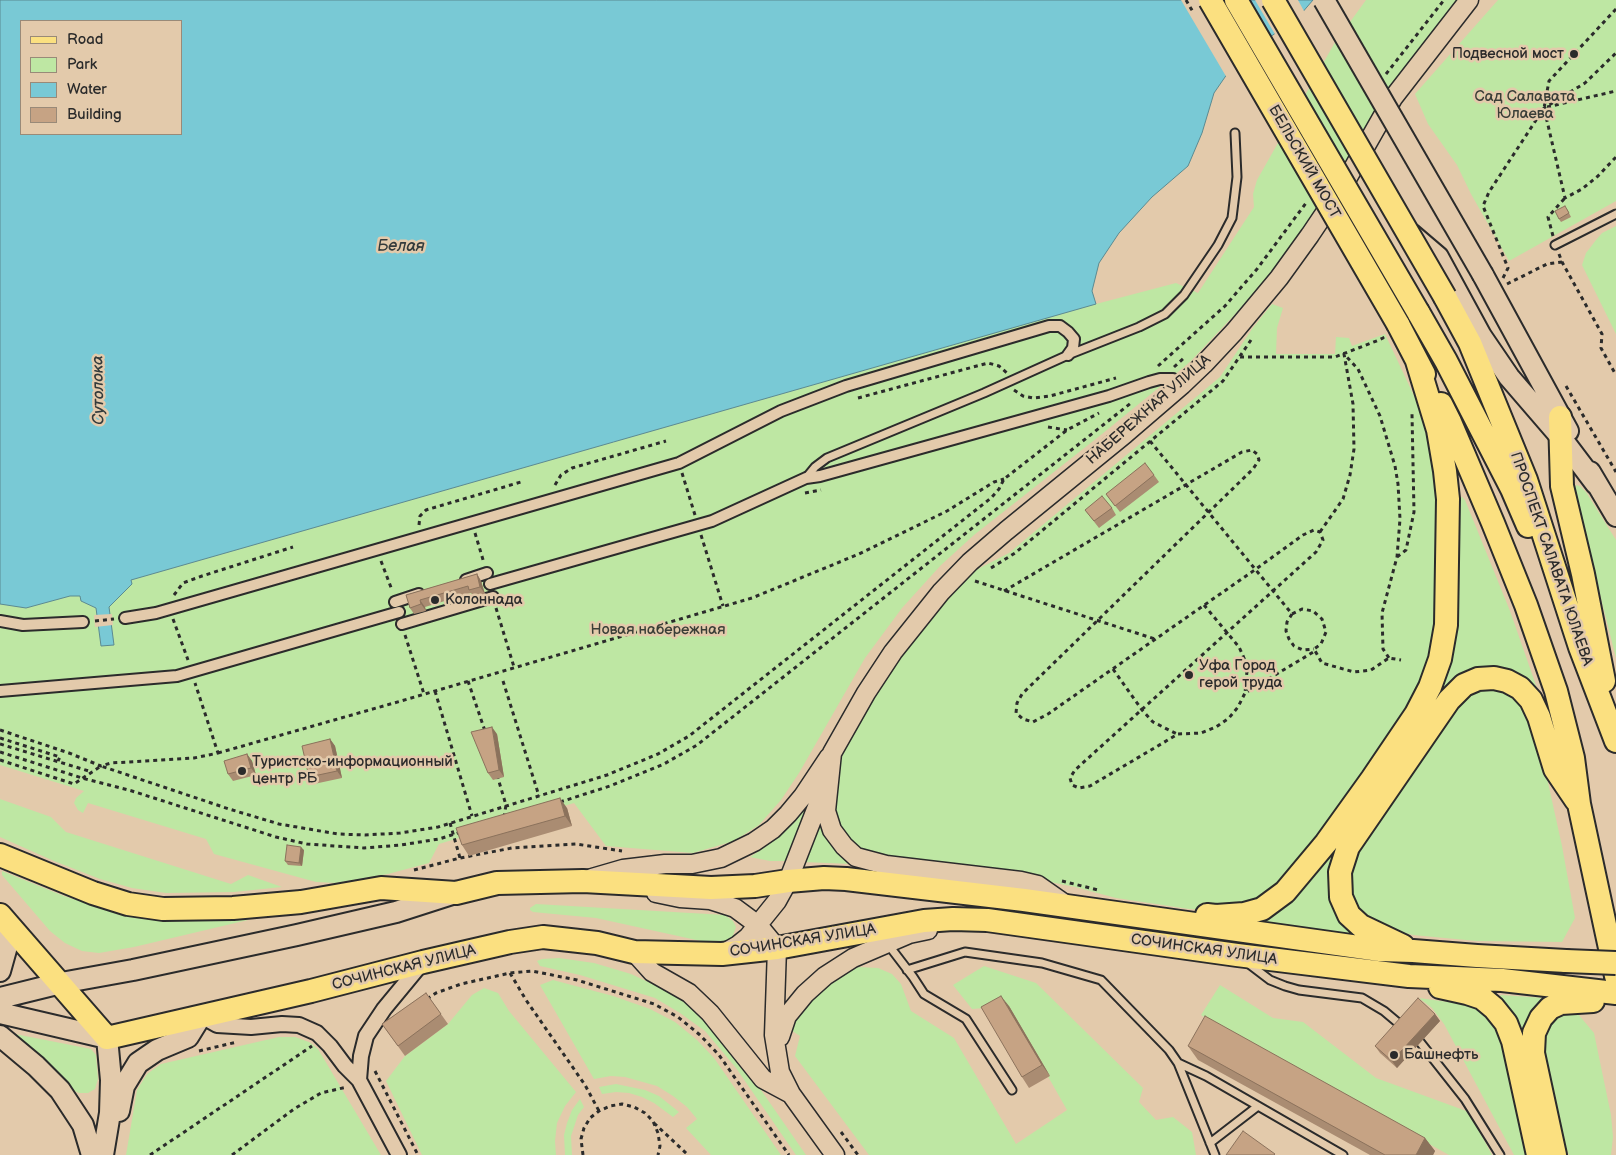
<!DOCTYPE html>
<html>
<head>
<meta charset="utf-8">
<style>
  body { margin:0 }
  #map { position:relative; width:1616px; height:1155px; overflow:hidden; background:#e3caab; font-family:"Balsamiq Sans",sans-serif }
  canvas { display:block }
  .legend { position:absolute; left:20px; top:20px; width:162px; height:115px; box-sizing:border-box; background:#e3caab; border:1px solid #998a78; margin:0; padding:6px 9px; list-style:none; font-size:15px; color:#2b2b2b }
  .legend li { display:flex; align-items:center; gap:10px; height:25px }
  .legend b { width:25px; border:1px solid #998a78 }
</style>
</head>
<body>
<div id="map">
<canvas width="1616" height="1155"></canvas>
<ul class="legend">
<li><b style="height:6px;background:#fbe080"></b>Road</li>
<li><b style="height:14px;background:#bee7a3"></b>Park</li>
<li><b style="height:14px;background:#79c9d5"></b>Water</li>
<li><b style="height:14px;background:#c6a384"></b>Building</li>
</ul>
</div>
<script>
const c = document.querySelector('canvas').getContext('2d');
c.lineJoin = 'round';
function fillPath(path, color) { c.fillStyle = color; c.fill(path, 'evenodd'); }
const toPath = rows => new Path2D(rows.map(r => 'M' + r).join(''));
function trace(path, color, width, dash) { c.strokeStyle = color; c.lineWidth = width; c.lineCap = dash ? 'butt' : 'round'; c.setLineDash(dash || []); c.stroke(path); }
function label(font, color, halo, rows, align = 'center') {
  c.font = font + ' "Balsamiq Sans",sans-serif'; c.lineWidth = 5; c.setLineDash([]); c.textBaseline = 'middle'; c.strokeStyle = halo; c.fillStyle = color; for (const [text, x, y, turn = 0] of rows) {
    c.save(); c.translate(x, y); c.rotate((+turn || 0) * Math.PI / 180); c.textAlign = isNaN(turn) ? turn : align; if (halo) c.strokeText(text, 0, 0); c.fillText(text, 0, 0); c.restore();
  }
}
const green = toPath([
  [1366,0,1459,0,1388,92,1335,181,1302,231,1268,276,1238,311,1189,363,1102,434,974,535,941,565,902,608,865,658,799,773,781,800,759,825,734,841,693,853,606,846,574,803,439,844,429,863,388,874,337,883,316,882,214,854,206,839,88,803,83,813,78,810,74,803,76,798,84,791,0,765,0,604,26,608,70,596,80,595,81,601,96,608,101,646,114,645,109,607,132,584,131,580,1096,304,1176,283,1198,293,1254,207,1253,194,1257,180,1334,44],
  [1498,0,1616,0,1616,201,1509,261,1471,194,1457,165,1428,124,1415,94],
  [1616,226,1616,334,1582,265,1586,253,1596,240,1602,233],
  [1272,304,1283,308,1277,328,1276,354,1335,354,1336,337,1349,338,1352,346,1385,334,1431,432,1440,470,1439,625,1423,684,1319,838,1270,896,1216,911,1189,909,1116,898,1075,887,1035,879,909,864,865,852,852,842,840,829,833,813,839,764,851,735,877,690,905,649,924,624,954,591,976,570,1009,553,1220,377,1252,329],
  [1577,485,1581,487,1586,492,1616,540,1616,658,1573,488],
  [1458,497,1462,497,1465,500,1510,611,1539,694,1526,680,1440,697,1437,694],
  [1480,687,1504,689,1525,704,1545,769,1562,846,1575,918,1562,942,1477,941,1413,935,1383,928,1366,918,1356,907,1350,894,1349,875,1357,852,1457,706,1470,692],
  [814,791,788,861,770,861,750,857,765,847,778,834],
  [0,799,51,817,66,832,231,884,248,875,282,887,234,892,166,893,132,888,100,879,54,861,0,837],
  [819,818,852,864,803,862],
  [1343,836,1331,871,1363,939,1245,922],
  [2,871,64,896,125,915,152,919,198,921,248,918,248,920,134,947,99,953,82,951,65,943,50,931,2,875],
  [536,904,725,915,733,921,736,927,732,938,723,944,710,943,596,918,533,912,530,910,530,908],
  [559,958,594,963,631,974,659,987,686,1003,711,1024,743,1064,806,1155,796,1155,736,1068,705,1031,680,1013,655,998,580,975,540,966,537,961,542,959],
  [984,966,1036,983,1143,1088,1139,1102,1156,1120,1173,1117,1192,1132,1196,1155,869,1155,795,1056,800,1036,791,1030,801,1007,840,975,858,967,878,968,892,974,901,984,911,1011,954,1038,1016,1144,1067,1110,1008,1006,972,1009,953,985],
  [553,980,613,996,650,1009,675,1022,697,1040,714,1058,781,1155,711,1155,686,1128,697,1119,687,1107,673,1096,657,1086,625,1077,611,1076,594,1079,540,985],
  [1220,985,1273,1018,1303,1022,1376,1078,1469,1112,1492,1155,1449,1155,1226,1031,1201,1015],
  [484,988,498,993,509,1011,576,1092,565,1106,557,1123,555,1141,556,1155,422,1155,386,1081,405,1056,448,1024,472,995],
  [1501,995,1545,998,1531,1014,1522,1033,1511,1011,1499,997],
  [1419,998,1463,1004,1476,1008,1488,1016,1497,1028,1505,1045,1530,1155,1514,1155,1444,1024,1432,1008],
  [1568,1013,1578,1014,1594,1033,1611,1115,1613,1137,1611,1155,1569,1155,1566,1148,1544,1050,1545,1036,1550,1023,1558,1015],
  [15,1034,91,1049,96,1055,98,1079,95,1089,88,1093,79,1093,70,1089,13,1035],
  [279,1037,295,1037,309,1042,318,1049,381,1155,126,1155,137,1090,147,1074,161,1064],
  [616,1084,645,1090,659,1096,679,1112,673,1117,654,1103,642,1097,629,1093,616,1092,602,1094,599,1087],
  [580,1099,584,1107,578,1115,571,1136,572,1155,565,1155,564,1135,567,1123,572,1110]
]);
const water = toPath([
  [0,0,1313,0,1301,14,1234,64,1214,93,1202,133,1188,166,1152,197,1119,233,1099,263,1092,291,1096,304,131,580,132,584,109,607,114,645,101,646,96,608,81,601,80,596,70,596,26,608,0,604,0,0],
  [21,21,181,21,181,134,21,134,21,21]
]);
const pier = toPath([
  [1181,0,1250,0,1272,39,1236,66,1227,78],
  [1255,0,1298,0,1305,13,1276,36],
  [112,614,113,625,95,627,94,615]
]);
const path = toPath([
  [1616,9,1549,81,1544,108,1565,198,1582,189,1598,176,1616,157],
  [1386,74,1444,0],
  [1547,107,1616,91],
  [1553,236,1548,217,1565,198],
  [1559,254,1562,262,1602,334,1601,348,1616,375],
  [1503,278,1508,268,1483,206,1489,192,1544,108,1585,83,1616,53],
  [1507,284,1547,264,1562,262],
  [1240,357,1335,357,1379,340,1383,338,1382,336],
  [1158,366,1225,306,1257,269,1306,203],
  [1174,367,1184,358],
  [1566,386,1616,472],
  [1014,390,1023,396,1033,398,1050,396,1116,378],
  [858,398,988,363,999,366,1007,373],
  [1048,427,1067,430],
  [1150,441,1292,614,1302,609,1313,611,1322,619,1326,632,1321,644,1314,649,1322,663,1354,672,1371,670,1389,658,1401,660],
  [682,473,695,515],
  [555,485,561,475,572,468,666,441],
  [805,493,821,490],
  [419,525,420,516,426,510,521,482],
  [1320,532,1343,499,1350,475,1354,449,1353,404,1344,354,1358,369,1380,416,1395,466,1398,484,1400,519,1397,557,1382,613,1383,649,1389,658],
  [475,533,484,563],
  [701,535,723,606],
  [1397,557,1406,550,1414,512,1412,414],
  [381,561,392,590],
  [991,568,1015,553,1223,381,1251,340],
  [975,581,1155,639],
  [1004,591,1242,452,1252,450,1257,454,1259,460,1253,469,1022,694,1017,703,1016,713,1023,719,1033,722,1048,714,1256,569,1303,535,1314,530,1320,532,1323,540,1316,552,1075,770,1070,778,1072,785,1079,788,1090,786,1178,734,1201,733,1216,727,1229,718,1238,707,1245,693,1315,651],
  [174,595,183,583,202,576,293,547],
  [1204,605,1239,647,1244,658,1247,671,1245,693],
  [496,608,514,667],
  [1292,614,1287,622,1286,631,1289,639,1294,646,1303,650,1314,649],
  [173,619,188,660],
  [95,621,114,619],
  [405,635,424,694],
  [1113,669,1142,710,1153,722,1177,734],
  [468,681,485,731],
  [503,681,539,796],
  [435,691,472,816],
  [0,730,69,753,101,766,111,763,194,758,218,753,195,683],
  [0,738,60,757,58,761],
  [0,744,92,772],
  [0,752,82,778,132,791,276,837,307,844,364,848,401,845,439,839,461,832],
  [218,753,408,699,752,598,859,554,947,511,994,482,1004,479],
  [0,760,74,784,101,766,229,809,279,824,338,834,365,835,400,833,438,827,607,775,658,754,689,736,991,498,999,489,1004,479,1067,430,1099,413],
  [497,775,506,805,504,817],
  [560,802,610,786,664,764,697,745,1131,403],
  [450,823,460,858],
  [414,870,460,858,512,848,576,844,622,851],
  [1062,881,1098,890],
  [510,973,526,1000,585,1085,599,1111],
  [427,999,436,993,461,984,510,973,532,971,577,980,654,1004,678,1017,700,1035,719,1055,789,1155],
  [199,1051,237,1042],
  [375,1071,418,1155],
  [654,1123,688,1155],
  [841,1132,858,1155],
  [150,1155,312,1046],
  [232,1155,294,1109,321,1093,347,1087],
  [583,1155,581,1139,584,1128,590,1118,599,1111,610,1106,622,1104,634,1107,645,1113,653,1121,658,1133,660,1146,658,1155]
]);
const service = toPath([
  [1555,245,1616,214],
  [806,478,815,467,827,458,984,393,1068,355,1139,327,1165,314,1184,295,1218,245,1232,218,1237,177,1235,133],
  [887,943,913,977,924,994,966,1019,1012,1090],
  [1249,964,1270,980,1285,986,1299,990,1362,998,1384,1011,1403,1027],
  [907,970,965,952,1042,963,1101,980,1169,1050,1178,1063,1215,1155],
  [1420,1042,1465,1099,1500,1155],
  [1178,1063,1206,1076,1343,1155],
  [1210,1143,1258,1106]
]);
const pedestrian = toPath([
  [466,580,487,573],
  [490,584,712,521,806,478,820,476,1109,396,1149,382,1160,379,1173,379,1182,385],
  [395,602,419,594],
  [125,618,156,613,679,463,781,411,846,386,1049,326,1060,326,1068,332,1074,339,1073,348,1068,355],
  [0,621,23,625,83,622],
  [402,624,493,597],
  [0,691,177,676,399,612]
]);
const minor = toPath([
  [201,1016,217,1025,251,1027,282,1024,299,1025,317,1033,330,1046,345,1066,359,1080],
  [399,1155,359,1080,361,1056,366,1036,384,1009,422,963]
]);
const tertiary = toPath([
  [592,878,623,869,665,864,692,864,721,858,754,842,773,829,788,814,803,796,829,757],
  [656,893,680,898,710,900,735,908,758,925,777,948,774,1035,780,1072,791,1094,835,1155],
  [1068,906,1038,885,1021,881,886,865,856,857,844,846,832,830,826,811,832,753,866,693,893,652,941,592,970,562,1006,531,1125,434,1182,385,1204,364,1234,332,1279,278,1310,235,1343,186,1393,98,1469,0],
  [634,952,652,972,689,993,710,1013,763,1079,791,1094],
  [724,953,738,945,748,937,777,901,788,881,822,794],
  [780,1037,787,1016,805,994,825,976,853,958,909,934,928,930]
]);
const secondary = toPath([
  [1411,234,1438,257,1481,336,1509,377,1559,435,1596,484],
  [1483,275,1568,431],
  [1590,472,1616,516],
  [0,971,7,946,2,917],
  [0,998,61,983,133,970,297,935,396,912,452,894],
  [0,1013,107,1038,111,1080,110,1113,103,1155],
  [0,1036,36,1066,60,1090,83,1125,92,1155],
  [119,1111,124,1086,138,1063,157,1050,188,1037,201,1016]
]);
const primary = toPath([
  [1445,297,1470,343,1526,480,1580,647,1616,741],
  [1418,312,1446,361,1512,489,1528,526],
  [1398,324,1424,374],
  [1441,404,1450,422,1493,523,1526,605,1556,691,1573,758,1579,804,1616,976],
  [1560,417,1562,486,1583,574,1604,681],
  [0,855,93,893,128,904,163,909,233,908,301,902,381,888,456,893,497,883,583,881,711,888,755,886,788,881,824,878,846,879,1024,900,1380,950,1413,951,1477,956,1566,961],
  [0,915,107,1038,311,991,423,962,510,942,543,937,597,943,634,952,722,954,777,948,924,921,953,919,987,920,1237,955,1409,976,1502,980,1616,993],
  [1207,915,1216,916,1244,914,1262,909,1285,892,1326,843,1372,779,1416,714,1430,687,1440,659,1446,625,1448,499,1445,471,1438,430,1417,361],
  [1403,946,1361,926,1349,915,1341,897,1340,872,1348,847,1449,700,1464,685,1478,679,1494,678,1507,681,1520,688,1531,700,1539,717,1555,769,1576,800],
  [1440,987,1467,993,1482,998,1494,1008,1506,1023,1513,1041,1538,1155],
  [1555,1155,1533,1053,1534,1033,1541,1018,1550,1008,1561,1003,1593,1001]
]);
const pathBridge = toPath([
  [1186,0,1193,12]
]);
const secondaryBridge = toPath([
  [1324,0,1483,275]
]);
const primaryBridge = toPath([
  [1210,0,1398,324],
  [1236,0,1418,312],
  [1273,0,1445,297],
  [1566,961,1616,963]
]);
const wall = toPath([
  [1567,209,1571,217,1561,222,1559,219],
  [1154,475,1159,482,1120,512,1106,494],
  [1112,508,1116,515,1099,528,1085,510],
  [477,574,481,581,485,594,474,597,471,593,425,607,426,611,414,614,410,608,406,595],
  [497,734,504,777,493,780,488,773],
  [330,739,335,746,342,778,314,784,309,777],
  [247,754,252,761,256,775,233,781,228,774],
  [567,808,572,826,469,856,462,845],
  [304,850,302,866,288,865,285,861],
  [426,993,448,1024,405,1056,382,1024],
  [1009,1006,1050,1076,1029,1088,1022,1077],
  [1435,1014,1440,1021,1397,1068,1380,1053,1375,1046],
  [1188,1046,1425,1138,1435,1151,1433,1155,1370,1155,1198,1060]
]);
const shadedWall = toPath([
  [477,574,481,581,485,594,480,587],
  [420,600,425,607,426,611,421,604],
  [492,727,497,734,504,777,499,770],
  [330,739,335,746,342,778,337,771],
  [247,754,252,761,256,775,251,768],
  [560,798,567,808,572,826,565,816],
  [301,847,304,850,302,866,299,863],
  [1001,996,1009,1006,1050,1076,1042,1065],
  [1435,1014,1440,1021,1397,1068,1392,1061],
  [1425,1138,1435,1151,1433,1155,1416,1155]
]);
const building = toPath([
  [1565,206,1569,213,1559,219,1555,211,1565,206],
  [1145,463,1154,475,1115,506,1106,494,1145,463],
  [1102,496,1112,508,1094,521,1085,510,1102,496],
  [477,574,480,587,469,590,468,586,420,600,421,604,410,608,406,595,477,574],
  [492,727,499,770,488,773,471,732,492,727],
  [330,739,337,771,309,777,302,746,330,739],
  [247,754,251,768,228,774,224,761,247,754],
  [560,798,565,816,462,845,456,828,560,798],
  [287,845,301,847,299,863,285,861,287,845],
  [426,993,441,1014,398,1046,382,1024,426,993],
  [1001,996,1042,1065,1022,1077,981,1007,1001,996],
  [1418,998,1435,1014,1392,1061,1375,1046,1418,998],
  [1205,1016,1425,1138,1416,1155,1385,1155,1188,1046,1205,1016],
  [1243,1131,1275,1154,1274,1155,1226,1155,1243,1131]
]);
const markers = [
  [1574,54,5,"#2b2b2b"],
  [435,600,5,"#2b2b2b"],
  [1189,675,5,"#2b2b2b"],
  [242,771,5,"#2b2b2b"],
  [1394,1055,5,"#2b2b2b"]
];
const poiNames = [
  ["Подвесной мост",1564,54,"right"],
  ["Колоннада",445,600],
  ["Уфа Город",1199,666],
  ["герой труда",1199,683],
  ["Туристско-информационный",252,762],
  ["центр РБ",252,779],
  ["Башнефть",1404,1055]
];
const parkNames = [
  ["Сад Салавата",1525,97],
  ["Юлаева",1525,114],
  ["Новая набережная",658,630]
];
const streetNames = [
  ["БЕЛЬСКИЙ МОСТ",1304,162,60],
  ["НАБЕРЕЖНАЯ УЛИЦА",1149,410,-41],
  ["ПРОСПЕКТ САЛАВАТА ЮЛАЕВА",1551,559,71],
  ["СОЧИНСКАЯ УЛИЦА",803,941,-9],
  ["СОЧИНСКАЯ УЛИЦА",1204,950,8],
  ["СОЧИНСКАЯ УЛИЦА",404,968,-14]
];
const waterNames = [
  ["Белая",401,247],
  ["Сутолока",99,390,-91]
];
fillPath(green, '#bee7a3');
fillPath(water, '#79c9d5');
trace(water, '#5a8a91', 1);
fillPath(pier, '#e3caab');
trace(service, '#2b2b2b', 11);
trace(pedestrian, '#2b2b2b', 14);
trace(minor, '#2b2b2b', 18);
trace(tertiary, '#2b2b2b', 21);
trace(secondary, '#2b2b2b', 24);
trace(primary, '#2b2b2b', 26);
trace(path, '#2b2b2b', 3, [4, 4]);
trace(service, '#e3caab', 7);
trace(pedestrian, '#e3caab', 10);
trace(minor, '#e3caab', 14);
trace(tertiary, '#e3caab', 18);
trace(secondary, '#e3caab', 20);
trace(primary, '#fbe080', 22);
trace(secondaryBridge, '#2b2b2b', 24, []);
trace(primaryBridge, '#2b2b2b', 26, []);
trace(pathBridge, '#2b2b2b', 3, [4, 4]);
trace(secondaryBridge, '#e3caab', 20);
trace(primaryBridge, '#fbe080', 22);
fillPath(wall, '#aa8c72');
fillPath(shadedWall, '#8b725c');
fillPath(building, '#c6a384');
trace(building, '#8b725c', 1);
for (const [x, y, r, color] of markers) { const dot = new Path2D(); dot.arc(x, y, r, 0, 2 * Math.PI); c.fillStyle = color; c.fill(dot); trace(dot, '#e3caab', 2); }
label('15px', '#2b2b2b', '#e3caab', poiNames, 'left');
label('15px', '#3a3e37', '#e3caab', parkNames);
label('15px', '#2b2b2b', '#e3caab', streetNames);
label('italic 16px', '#333b3c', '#e3caab', waterNames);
</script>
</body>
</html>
